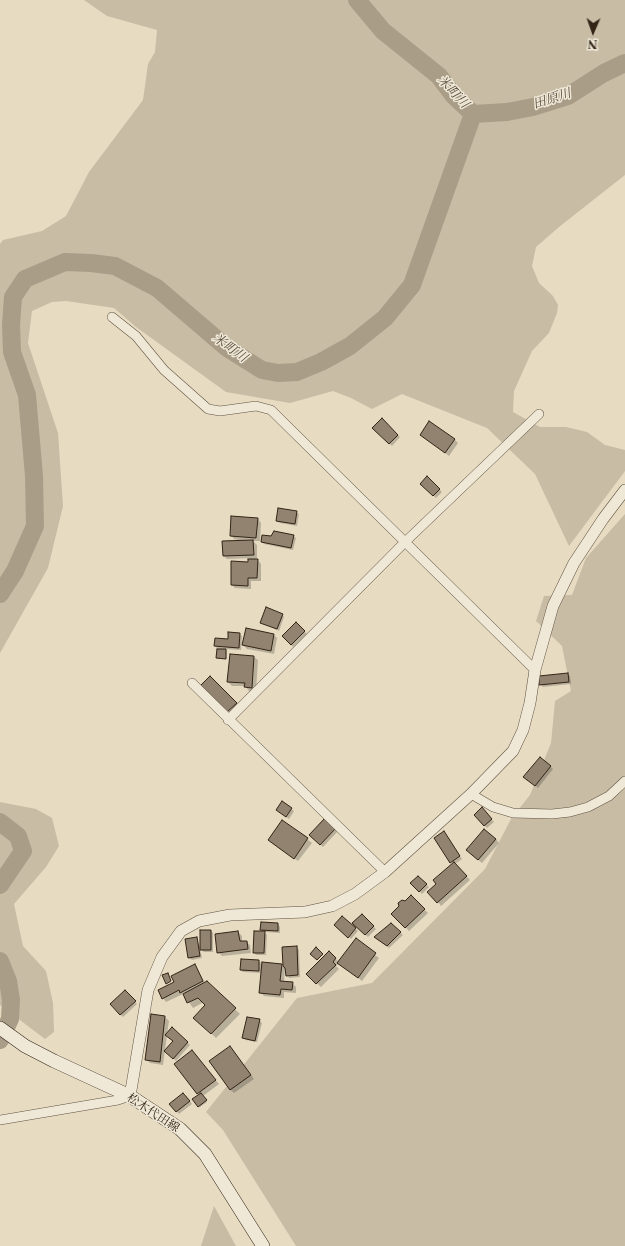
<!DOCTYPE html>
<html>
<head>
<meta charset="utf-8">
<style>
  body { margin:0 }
  #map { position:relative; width:625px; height:1246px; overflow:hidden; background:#e7dbc2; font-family:"Libre Caslon Text",serif }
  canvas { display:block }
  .north { position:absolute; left:573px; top:12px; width:40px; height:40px; -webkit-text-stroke:3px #efe8d7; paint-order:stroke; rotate:182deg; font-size:11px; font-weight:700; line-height:16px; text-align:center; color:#332416 }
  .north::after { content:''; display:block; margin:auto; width:14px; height:18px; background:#332416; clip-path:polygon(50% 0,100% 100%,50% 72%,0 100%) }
</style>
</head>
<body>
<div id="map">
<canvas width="625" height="1246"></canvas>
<div class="north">N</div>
</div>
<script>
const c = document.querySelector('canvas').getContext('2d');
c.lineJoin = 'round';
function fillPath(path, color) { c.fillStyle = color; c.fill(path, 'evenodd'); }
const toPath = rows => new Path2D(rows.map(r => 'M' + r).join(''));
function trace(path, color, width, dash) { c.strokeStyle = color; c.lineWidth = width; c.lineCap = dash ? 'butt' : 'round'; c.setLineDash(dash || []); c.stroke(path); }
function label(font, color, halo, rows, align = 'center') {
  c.font = font + ' "Libre Caslon Text","Noto Serif JP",serif'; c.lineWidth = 3; c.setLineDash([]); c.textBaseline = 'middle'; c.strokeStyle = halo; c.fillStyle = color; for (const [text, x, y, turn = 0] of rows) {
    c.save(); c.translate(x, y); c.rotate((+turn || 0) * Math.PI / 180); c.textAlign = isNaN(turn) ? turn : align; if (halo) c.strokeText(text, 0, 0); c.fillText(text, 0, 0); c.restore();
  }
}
const green = toPath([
  [84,0,625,0,625,175,559,227,536,247,532,266,539,283,553,296,558,305,557,313,549,333,532,351,514,391,513,412,540,427,566,427,587,432,605,445,625,450,625,471,569,546,535,474,487,428,402,394,372,409,351,398,333,391,290,403,226,392,136,327,114,308,66,301,52,302,32,311,28,343,58,433,63,506,48,568,0,653,0,244,3,240,42,231,66,216,89,172,143,100,148,64,155,52,157,30,107,16],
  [625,514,625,1246,296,1246,223,1130,206,1112,297,998,372,983,485,869,511,819,530,795,551,743,555,701,571,691,562,646,536,621,544,596,572,595,586,558],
  [0,802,36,809,52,818,59,846,46,867,14,904,23,946,46,971,53,1003,54,1032,45,1039,0,1005],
  [214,1206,236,1246,201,1246]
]);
const shadow = toPath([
  [382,420,400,437,392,446,374,428],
  [421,435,454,439,458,443,449,456],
  [427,478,442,492,436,498,421,484],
  [296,512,299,514,297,526,280,523,277,521],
  [258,519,261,523,260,541,253,541,257,545,257,558,256,558,261,564,261,581,251,581,251,589,235,588,232,585,249,563,249,558,227,559,224,556,245,542,234,539,231,535],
  [293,536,296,538,293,550,264,544,262,542,272,537],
  [282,615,284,617,279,631,261,622],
  [296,623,307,634,293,647,283,636],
  [239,634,242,636,241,650,224,649,227,651,226,659,218,659,219,650,215,646],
  [273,634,277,638,274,654,247,649,243,645],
  [231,655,254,657,258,660,256,691,249,691,245,686,232,686,228,682],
  [568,674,570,676,571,684,543,687,540,684,540,677],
  [210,677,240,707,232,715,202,686],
  [540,758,553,769,538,788,527,779],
  [282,803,294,811,289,819,279,812],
  [482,809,494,822,487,828,475,815],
  [325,819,338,831,323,847,310,835],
  [283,821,312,843,298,861,273,844],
  [446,835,462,859,455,864,470,880,441,906,438,902,437,884,453,864,435,838],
  [496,839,499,843,482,863,471,854],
  [418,877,429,887,422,894,412,883],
  [411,896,428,913,409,931,393,914],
  [362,915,376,929,368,937,354,923],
  [342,917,358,931,351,939,335,925],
  [278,924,280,927,280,933,264,932,267,935,266,955,256,955,254,952,264,932,261,929],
  [391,924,403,935,389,948,375,937],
  [211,931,213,933,213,952,204,952,200,949,202,958,192,960,189,958,197,938,200,947],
  [238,932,242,936,242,942,246,942,250,945,251,953,222,956,218,952],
  [356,940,379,958,362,981,339,963,336,966,339,969,321,987,307,974,329,953,339,962],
  [297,947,299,950,300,977,289,978,285,967,284,982,292,983,296,987,296,993,284,992,284,998,264,996,260,992,262,973,243,972,241,970,259,961,263,965,281,965,284,967,283,948],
  [195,965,205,983,207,982,240,1014,216,1038,195,1018,207,1005,204,1002,193,1008,183,994,166,1002,163,998,175,983],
  [125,991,137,1004,123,1017,111,1004],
  [165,1017,169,1021,167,1034,172,1029,190,1045,176,1061,165,1051,174,1042,167,1035,163,1065,150,1063,146,1059],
  [259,1020,262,1023,257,1042,246,1040,243,1038],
  [230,1047,254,1079,234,1093,230,1089],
  [192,1051,219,1084,203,1096,207,1102,200,1107,194,1100,200,1095,198,1093],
  [186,1096,192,1104,179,1114,171,1104]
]);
const river = toPath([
  [357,0,383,31,439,76,454,96,473,114],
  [473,114,507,112,533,107,568,96,604,73,625,63],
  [0,594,15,571,35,526,34,476,27,395,12,352,11,325,13,297,25,279,65,262,91,263,115,266,157,288,227,348,262,370,278,373,297,372,321,362,350,346,385,318,412,285,473,114],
  [0,822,18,836,23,851,0,885],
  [0,961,8,981,11,1000,10,1019,0,1040]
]);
const building = toPath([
  [382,418,398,435,389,444,372,428,382,418],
  [429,421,455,439,445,453,420,435,429,421],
  [427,476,440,489,433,496,420,484,427,476],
  [278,508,297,511,295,524,276,521,278,508],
  [231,516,258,518,256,538,230,536,231,516],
  [274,531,294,535,291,548,261,542,262,535,271,536,274,531],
  [253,540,254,555,223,556,222,541,253,540],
  [248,559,258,559,257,578,248,578,248,586,231,585,231,561,248,562,248,559],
  [266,607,283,614,277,629,260,623,266,607],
  [296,622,305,631,291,645,282,636,296,622],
  [246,628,274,634,271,651,242,645,246,628],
  [228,632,240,633,239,648,214,646,215,638,228,639,228,632],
  [217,649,226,649,226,659,216,658,217,649],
  [230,654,254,656,252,688,244,687,245,683,227,682,230,654],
  [568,673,569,682,539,685,539,676,568,673],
  [210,676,237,703,227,712,200,686,210,676],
  [540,757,551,766,535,786,523,777,540,757],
  [282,801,292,808,286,817,276,810,282,801],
  [482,807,492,819,484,826,474,815,482,807],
  [325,818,336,828,320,845,309,835,325,818],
  [282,820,308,838,294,859,268,840,282,820],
  [484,829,496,839,478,860,466,850,484,829],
  [444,831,460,856,450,863,434,838,444,831],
  [454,862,467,876,437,903,427,892,436,884,433,880,454,862],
  [418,876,427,884,419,892,410,883,418,876],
  [411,895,425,909,405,928,391,914,399,906,398,903,402,900,405,901,411,895],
  [362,914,374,926,365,935,352,923,362,914],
  [342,916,356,928,348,938,334,925,342,916],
  [261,922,278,923,278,931,260,930,261,922],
  [391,923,401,932,387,946,374,937,391,923],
  [200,930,211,930,211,950,200,950,200,930],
  [238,931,240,941,247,941,248,949,217,953,215,934,238,931],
  [254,931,265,931,264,953,253,953,254,931],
  [197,937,200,956,188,958,185,939,197,937],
  [356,938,376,953,358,978,337,963,356,938],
  [297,946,298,975,286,976,285,968,283,966,282,947,297,946],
  [316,947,323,954,317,960,310,954,316,947],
  [329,951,336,958,333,962,336,965,316,984,306,974,329,951],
  [241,959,259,960,259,971,240,970,241,959],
  [262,962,282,964,280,981,293,982,292,990,281,989,280,995,259,993,262,962],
  [195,964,203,981,180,993,179,990,162,999,158,990,174,982,171,976,195,964],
  [168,973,171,981,166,984,162,975,168,973],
  [207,981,236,1008,211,1034,193,1018,205,1005,198,998,187,1003,183,994,207,981],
  [125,990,136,1001,120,1015,110,1004,125,990],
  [151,1014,165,1016,160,1062,145,1060,151,1014],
  [247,1017,260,1019,255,1041,242,1038,247,1017],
  [172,1027,188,1042,173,1059,164,1051,173,1041,165,1035,172,1027],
  [230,1046,251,1075,230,1090,209,1061,230,1046],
  [192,1050,216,1080,197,1094,174,1064,192,1050],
  [183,1093,190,1101,176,1112,169,1104,183,1093],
  [201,1093,207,1100,198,1107,192,1099,201,1093]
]);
const minor = toPath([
  [112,317,136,336,164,370,208,409,220,411,256,406,271,410,535,670],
  [192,683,385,872],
  [228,720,405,542,539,414],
  [471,794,493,807,513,813,552,814,570,812,588,807,609,796,625,781],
  [0,1120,118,1100,130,1096]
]);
const tertiary = toPath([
  [130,1096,148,990,162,957,181,931,199,921,230,915,305,912,332,906,355,894,385,872,471,794,513,751,523,730,530,703,535,670,553,606,574,563,603,519,625,490]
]);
const secondary = toPath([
  [0,1028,25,1046,54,1061,130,1096,180,1129,205,1154,263,1246]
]);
const streetNames = [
  ["松木代田線",153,1113,33]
];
const waterNames = [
  ["米町川",453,92,47],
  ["田原川",552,99,-18],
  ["米町川",230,348,36]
];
fillPath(green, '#c8bca5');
fillPath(shadow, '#0003');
trace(river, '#aa9d88', 18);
fillPath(building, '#91836f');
trace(building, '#332416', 1);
trace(minor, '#605241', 10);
trace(tertiary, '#605241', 12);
trace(secondary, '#332416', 14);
trace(minor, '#efe8d7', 9);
trace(tertiary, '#efe8d7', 11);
trace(secondary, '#efe8d7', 13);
label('12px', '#332416', '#efe8d7', streetNames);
label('italic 13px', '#5d4e3e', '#efe8d7', waterNames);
</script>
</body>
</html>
